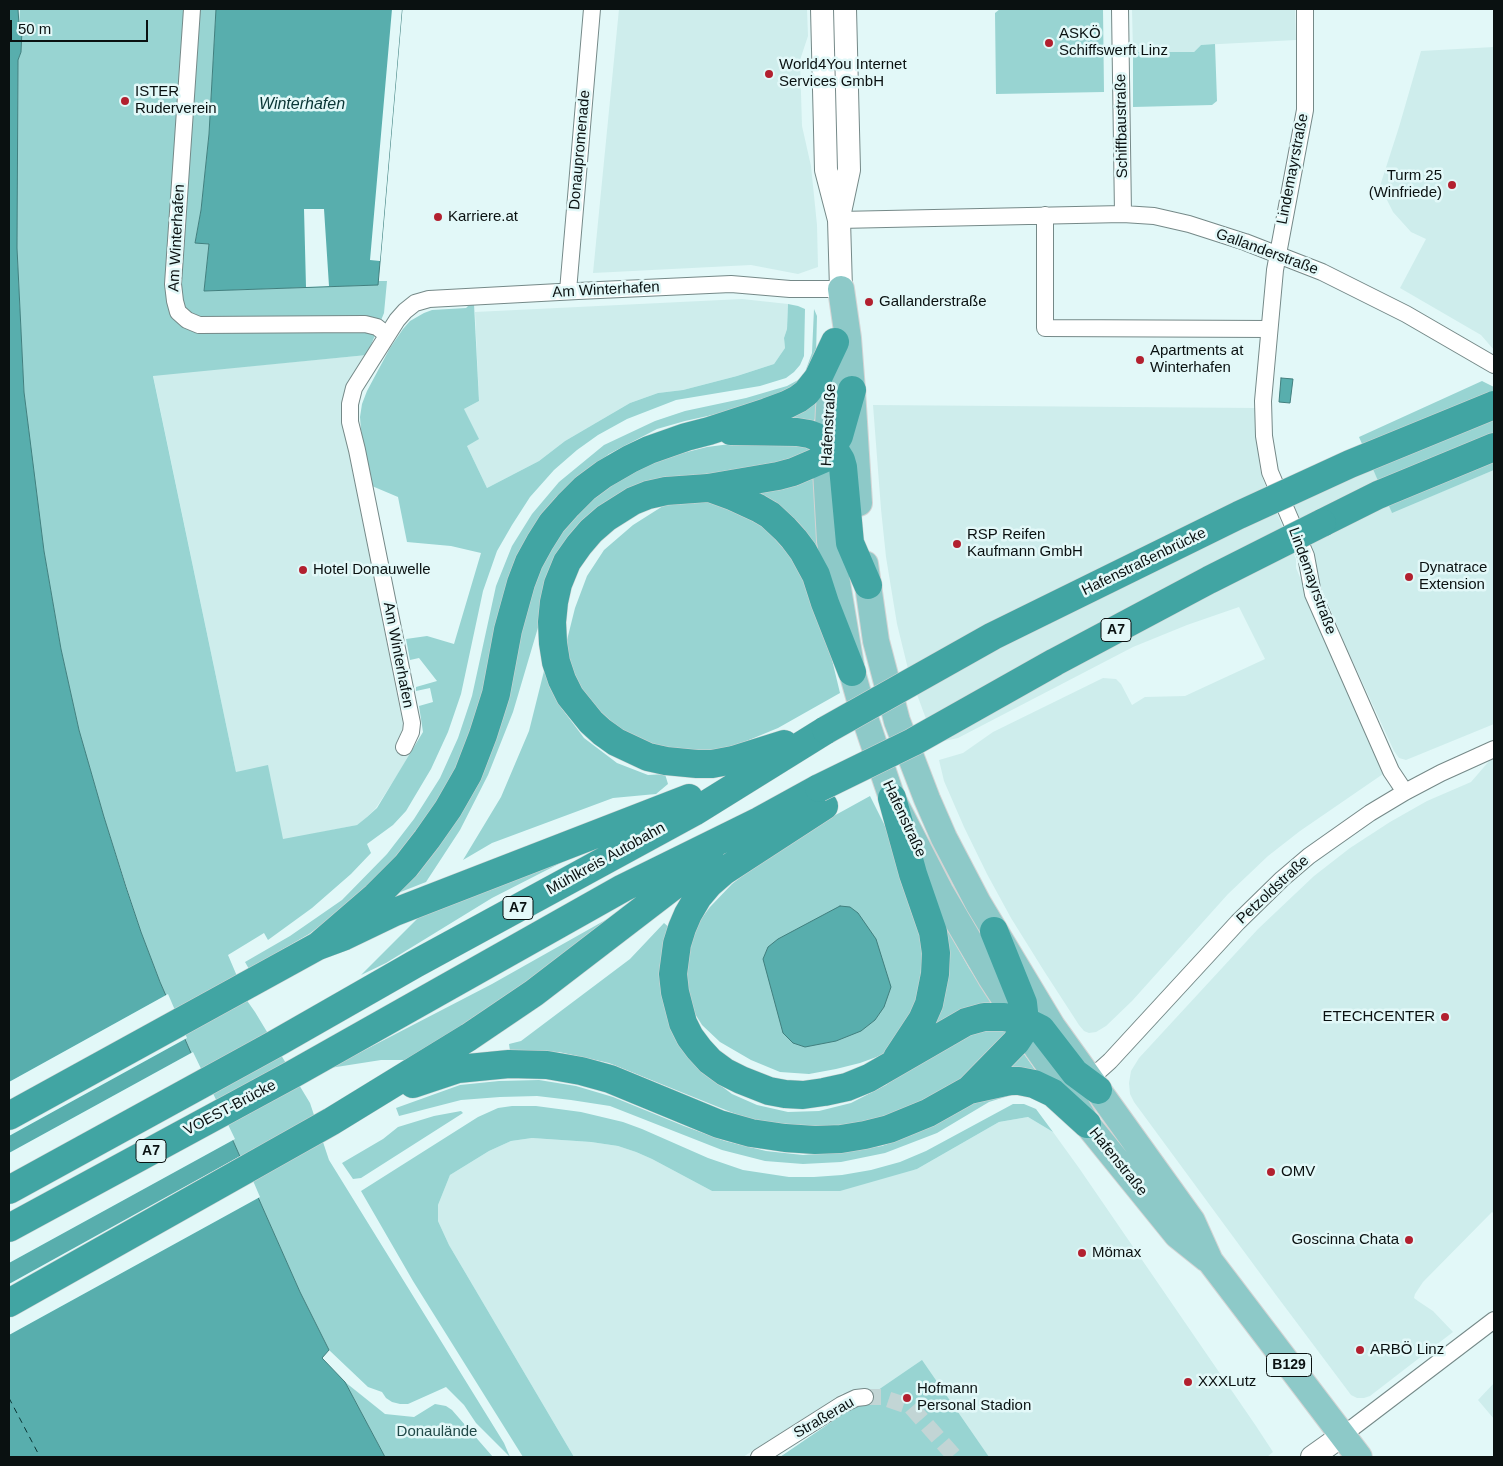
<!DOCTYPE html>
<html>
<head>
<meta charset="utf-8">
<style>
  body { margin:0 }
  #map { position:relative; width:1503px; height:1466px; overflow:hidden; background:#e2f8f8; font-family:Helvetica,sans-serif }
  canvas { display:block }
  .frame { position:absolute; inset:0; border:10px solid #0a1111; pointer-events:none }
  .scale { position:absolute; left:10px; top:20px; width:138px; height:22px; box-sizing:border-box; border:2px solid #0a1111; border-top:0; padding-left:6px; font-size:15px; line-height:18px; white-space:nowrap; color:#0a1111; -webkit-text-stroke:4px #e2f8f8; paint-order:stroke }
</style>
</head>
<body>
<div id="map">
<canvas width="1503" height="1466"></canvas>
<div class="frame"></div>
<div class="scale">50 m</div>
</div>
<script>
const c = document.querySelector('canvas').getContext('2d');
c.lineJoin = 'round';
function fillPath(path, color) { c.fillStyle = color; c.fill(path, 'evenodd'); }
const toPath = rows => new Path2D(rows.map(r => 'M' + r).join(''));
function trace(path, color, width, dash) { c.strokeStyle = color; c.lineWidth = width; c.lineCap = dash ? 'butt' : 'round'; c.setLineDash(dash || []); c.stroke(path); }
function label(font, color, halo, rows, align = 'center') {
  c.font = font + ' Helvetica,sans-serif'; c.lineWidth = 5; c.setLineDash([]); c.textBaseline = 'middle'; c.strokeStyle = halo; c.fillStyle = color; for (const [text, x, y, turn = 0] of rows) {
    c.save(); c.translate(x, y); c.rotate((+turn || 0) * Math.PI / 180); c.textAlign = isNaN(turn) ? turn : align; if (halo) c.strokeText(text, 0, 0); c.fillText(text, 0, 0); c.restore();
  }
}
const built = toPath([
  [619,9,807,9,808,36,800,60,802,126,811,166,817,225,818,267,798,274,751,265,593,273],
  [1132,9,1295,9,1296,40,1201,45,1194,52,1133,52],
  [1494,47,1494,350,1481,335,1400,288,1426,239,1411,232,1393,212,1380,186,1399,127,1421,51],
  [742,299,788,304,787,329,784,338,785,348,774,364,737,376,683,390,658,393,630,403,565,441,539,461,487,488,467,446,464,409,479,401,475,312],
  [367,355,344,428,403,725,401,733,398,740,414,749,376,808,367,817,357,825,283,840,236,772,153,375],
  [873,405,1256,408,1256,431,1260,469,1264,482,1296,559,1296,568,1383,774,1300,831,1268,856,1228,894,1132,1001,1106,1026,1096,1032,1089,1033,1084,1031,1079,1025,1044,971,1011,918,987,874,964,827,944,781,939,760,963,753,993,732,1103,678,1116,679,1121,684,1132,705,1145,697,1185,696,1265,659,1239,607,1187,625,1133,647,958,738,935,743,909,673,897,624,886,557,881,509],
  [1364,447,1392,512,1494,470,1494,724,1406,760,1399,758,1394,751,1347,649,1318,580,1281,483],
  [1494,759,1494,1214,1492,1212,1423,1282,1415,1294,1414,1298,1418,1301,1433,1311,1453,1332,1370,1396,1364,1398,1357,1398,1351,1395,1276,1295,1134,1102,1130,1094,1129,1083,1131,1071,1139,1058,1258,929,1314,876,1350,848,1390,822,1427,801,1471,782,1490,760],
  [1028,1117,1053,1132,1079,1168,1256,1426,1273,1452,1267,1457,956,1457,853,1407,843,1393,743,1457,574,1457,449,1245,438,1221,438,1205,450,1175,489,1151,511,1141,532,1138,591,1142,618,1146,636,1152,652,1159,712,1191,917,1169,999,1122],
  [1494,1383,1494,1419,1478,1400]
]);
const green = toPath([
  [20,9,216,9,209,134,201,210,195,242,209,244,204,291,378,285,378,281,387,281,384,313,367,355,153,376,236,772,268,765,283,839,357,825,367,817,377,808,423,732,419,706,433,702,430,688,416,691,416,687,437,681,419,658,410,660,406,639,427,636,454,644,481,553,451,546,407,542,398,497,372,486,361,430,360,417,362,404,367,391,390,348,403,329,410,321,424,313,432,310,466,308,471,303,474,304,479,401,464,409,479,439,467,446,487,488,539,461,565,441,630,403,658,393,683,390,737,376,774,364,785,348,784,338,787,329,788,304,798,306,805,309,804,356,800,365,794,372,786,378,760,386,676,400,627,419,598,435,577,450,554,470,530,497,512,525,497,551,483,591,461,694,448,732,431,769,406,811,393,825,367,844,371,853,351,874,312,908,268,940,264,933,228,955,248,1002,255,1012,310,1103,329,1160,504,1443,510,1457,476,1423,464,1405,446,1387,408,1404,400,1404,392,1402,386,1398,382,1392,368,1387,329,1350,300,1292,234,1143,191,1053,160,982,141,932,104,817,79,730,61,649,44,551,34,476,24,392,17,248,18,60,21,52,22,30,19,25],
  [1000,9,1103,9,1104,92,996,94,995,13],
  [1215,44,1217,101,1212,105,1133,107,1133,52,1194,52,1201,45],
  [814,309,817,316,816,355,814,367,790,394,744,408,685,421,657,429,609,454,565,489,483,699,470,743,423,829,362,895,309,934,249,969,245,962,290,936,342,900,387,854,414,819,440,778,458,738,472,696,496,586,512,546,532,514,559,482,604,445,655,421,685,411,746,398,787,386,798,380,805,372,812,353],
  [1482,381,1494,387,1494,470,1392,513,1359,437],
  [819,399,815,419,812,423,776,424],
  [769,439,813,446,813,455,794,463,707,475,558,560,513,712,488,775,460,830,426,882,393,895,429,856,532,585,549,547,573,514,608,485,655,460,707,447],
  [813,473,824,575,735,489],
  [694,495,732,504,791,543,821,614,840,693,778,728,732,747,703,753,650,747,596,718,567,666,567,640,575,608,587,576,604,550,633,525,663,506],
  [545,667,560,706,584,738,617,763,648,775,665,774,668,784,656,794,613,798,492,843,463,860,501,797,529,731],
  [870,796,888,832,921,912,928,984,898,1045,882,1055,860,1063,836,1069,809,1074,780,1072,751,1060,720,1042,702,1025,692,1009,687,986,687,967,690,944,698,923,710,907,732,884,755,866,821,823],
  [586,850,492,898,386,963,361,975,430,906],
  [625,909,536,980,405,1060,381,1060,330,1068,492,984],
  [942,920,969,968,990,1000,990,1003,988,1006,930,1031],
  [664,923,671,929,708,1076,732,1094,757,1105,788,1112,819,1111,851,1103,886,1085,917,1061,940,1045,998,1024,1011,1035,970,1076,893,1115,860,1123,816,1128,781,1125,748,1119,609,1063,559,1052,510,1051,509,1044,521,1041,630,959],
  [1019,1047,1038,1074,1005,1066],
  [539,1080,576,1086,613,1097,684,1126,725,1141,766,1151,803,1155,839,1152,882,1146,923,1130,990,1092,1023,1094,1008,1096,989,1102,937,1133,885,1153,841,1162,803,1164,765,1161,722,1150,610,1106,571,1100,537,1096,500,1097,461,1100,399,1116,396,1108,460,1085,499,1081],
  [1013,1104,1024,1104,1036,1109,1053,1132,1028,1117,999,1122,917,1169,840,1191,712,1191,652,1159,636,1152,618,1146,591,1142,532,1138,511,1141,489,1151,450,1175,438,1205,438,1221,449,1245,574,1457,523,1457,413,1281,361,1191,478,1117,498,1108,512,1106,536,1106,581,1112,623,1122,642,1129,708,1158,743,1170,789,1177,814,1177,842,1175,871,1170,900,1162,926,1151],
  [461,1111,463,1113,361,1178,353,1179,342,1163,383,1139,398,1127,434,1116],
  [922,1360,989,1457,780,1457],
  [345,1382,385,1414,414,1417,435,1404,446,1406,452,1410,493,1457,385,1457]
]);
const water = toPath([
  [9,9,18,9,19,25,22,30,21,52,18,60,17,248,24,392,44,551,61,649,79,730,104,817,126,887,141,932,160,982,191,1053,234,1143,300,1292,329,1350,322,1358,345,1382,385,1457,9,1457,9,9],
  [216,9,402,9,378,285,204,291,209,244,195,243,201,210,209,134,216,9],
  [1281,378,1293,379,1290,403,1279,402,1281,378],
  [840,906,850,907,858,913,876,939,891,987,884,1007,875,1020,861,1031,836,1041,805,1047,793,1043,783,1033,763,959,768,947,778,939,840,906]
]);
const pier = toPath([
  [392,9,402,9,380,261,370,260],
  [304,209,324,209,329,286,306,287],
  [168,994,187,1038,9,1136,9,1082],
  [193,1052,235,1139,9,1263,9,1153],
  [242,1155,260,1197,9,1335,9,1284]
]);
const ferry = toPath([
  [9,1398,40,1457]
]);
const streetTunnel = toPath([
  [865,1397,881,1397,911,1407,955,1457]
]);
const street = toPath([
  [192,9,173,284,175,301,178,312,187,320,199,325,365,324,377,327,387,335],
  [1120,9,1123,214],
  [1305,9,1305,110,1275,270,1263,401,1264,436,1270,472,1306,556,1313,594,1391,771,1405,792],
  [1045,215,1045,328,1269,329],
  [839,220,1123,214,1154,216,1189,224,1245,242,1322,272,1406,314,1494,365],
  [568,291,592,9],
  [404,747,411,732,412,723,357,450,350,422,350,404,354,388,397,320,405,311,415,303,429,299,578,291,731,284,790,289,841,289],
  [1090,1079,1110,1061,1238,922,1282,879,1309,856,1370,813,1405,792,1441,773,1494,749],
  [1343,1435,1494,1320],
  [759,1457,841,1405,856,1398,865,1397]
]);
const secondary = toPath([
  [822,9,826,170,839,220,841,289],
  [839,217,849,170,845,9],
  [1312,1457,1343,1435]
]);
const primary = toPath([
  [841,289,848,338,852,390,859,503],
  [834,348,829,408,826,470,830,541,852,672,865,718,892,798,940,891,991,978,1032,1041,1070,1095,1087,1124,1177,1235,1207,1259],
  [865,564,876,641,897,721,927,799,944,838,978,903,1052,1026,1192,1221,1210,1261,1359,1457]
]);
const highway = toPath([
  [731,431,797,432,809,434,822,439,833,447,841,460,843,467,850,543,868,585],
  [710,488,732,496,758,508,770,515,785,529,794,539,803,551,816,575,825,603,852,672],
  [1322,523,1378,495,1494,447],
  [784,744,733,760,712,764,697,764,666,761,648,757,616,742,602,732,591,722,570,696,562,680,556,662,553,643,552,622,554,602,558,584,567,562,579,545,591,531,606,518,633,501,648,495,666,491,708,488,778,476,793,472,821,460,830,451,839,436,852,390],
  [892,798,913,874,933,932,936,953,935,974,929,1004,922,1020,897,1058],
  [824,806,724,871,709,884,698,897,688,914,682,928,677,944,673,974,675,992,683,1023,690,1037,699,1049,710,1061,725,1072,741,1080,769,1091,785,1094,803,1095,824,1092,847,1087,869,1078,966,1022,984,1017,1004,1017,1025,1021,1041,1029,1075,1073,1098,1090],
  [318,946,376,896,406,866,427,839,448,809,468,774,483,735,496,694,508,630,521,583,529,562,540,542,552,523,568,505,585,488,604,474,630,459,649,450,686,437,709,431,767,412,786,405,798,399,806,393,818,378,835,342],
  [413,1084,458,1069,509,1064,547,1065,581,1071,610,1079,719,1124,751,1133,785,1138,815,1140,841,1139,865,1135,889,1129,928,1113,969,1090,1016,1042,1022,1033,1025,1021,1023,1003,994,931],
  [969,1090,1010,1081,1019,1081,1034,1084,1053,1093,1087,1124],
  [9,1116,318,946,345,936,395,912,689,798],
  [9,1190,275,1044,415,964,694,812,826,730],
  [9,1228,293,1074,623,888,759,821,819,788],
  [9,1303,332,1121,469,1037,534,993,710,858]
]);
const highwayBridge = toPath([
  [826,730,993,636,1239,515,1350,464,1494,405],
  [819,788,913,742,1055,662,1209,580,1322,523]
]);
const markers = [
  [1049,43,5,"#b2202f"],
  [769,74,5,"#b2202f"],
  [125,101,5,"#b2202f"],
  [1452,185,5,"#b2202f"],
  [438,217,5,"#b2202f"],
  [869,302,5,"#b2202f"],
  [1140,360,5,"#b2202f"],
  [957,544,5,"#b2202f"],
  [303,570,5,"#b2202f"],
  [1409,577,5,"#b2202f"],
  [1445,1017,5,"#b2202f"],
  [1271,1172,5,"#b2202f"],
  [1409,1240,5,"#b2202f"],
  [1082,1253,5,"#b2202f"],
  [1360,1350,5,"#b2202f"],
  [1188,1382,5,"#b2202f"],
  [907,1398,5,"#b2202f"]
];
const shields = [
  [1116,630,30],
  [518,908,30],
  [151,1151,30],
  [1289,1365,45]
];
const shieldNames = [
  ["A7",1116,630],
  ["A7",518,908],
  ["A7",151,1151],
  ["B129",1289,1365]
];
const poiNames = [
  ["ASKÖ",1059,34],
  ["Schiffswerft Linz",1059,51],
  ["World4You Internet",779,65],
  ["Services GmbH",779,82],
  ["ISTER",135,92],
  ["Ruderverein",135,109],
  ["Turm 25",1442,176,"right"],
  ["(Winfriede)",1442,193,"right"],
  ["Karriere.at",448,217],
  ["Gallanderstraße",879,302],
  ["Apartments at",1150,351],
  ["Winterhafen",1150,368],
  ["RSP Reifen",967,535],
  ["Kaufmann GmbH",967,552],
  ["Dynatrace",1419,568],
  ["Extension",1419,585],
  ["Hotel Donauwelle",313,570],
  ["ETECHCENTER",1435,1017,"right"],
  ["OMV",1281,1172],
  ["Goscinna Chata",1399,1240,"right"],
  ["Mömax",1092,1253],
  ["ARBÖ Linz",1370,1350],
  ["XXXLutz",1198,1382],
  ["Hofmann",917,1389],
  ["Personal Stadion",917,1406]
];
const streetNames = [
  ["Schiffbaustraße",1122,126,-91],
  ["Donaupromenade",580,150,-85],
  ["Lindemayrstraße",1293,169,-79],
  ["Am Winterhafen",177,238,-87],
  ["Gallanderstraße",1267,252,20],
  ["Am Winterhafen",606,290,-3],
  ["Hafenstraße",829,425,-87],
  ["Hafenstraßenbrücke",1144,562,-26],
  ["Lindemayrstraße",1312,581,70],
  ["Am Winterhafen",398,655,79],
  ["Hafenstraße",904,819,65],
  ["Mühlkreis Autobahn",606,859,-29],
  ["Petzoldstraße",1273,890,-43],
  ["VOEST-Brücke",230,1108,-28],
  ["Hafenstraße",1118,1162,51],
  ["Straßerau",824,1418,-30]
];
const parkNames = [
  ["Donaulände",437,1432]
];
const waterNames = [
  ["Winterhafen",302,105]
];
fillPath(built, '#ceedec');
fillPath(green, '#98d4d2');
fillPath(water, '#58aead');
trace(water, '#417f7e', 1);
fillPath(pier, '#e2f8f8');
trace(ferry, '#0a3535', 1, [6, 5]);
trace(streetTunnel, '#c2d5d5', 16, [16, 8]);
trace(street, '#758988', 18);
trace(secondary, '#758988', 24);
trace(primary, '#d3d4d4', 28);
trace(highway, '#d3d4d4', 29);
trace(street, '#fff', 16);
trace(secondary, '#fff', 22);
trace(primary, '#8dc9c8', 26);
trace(highway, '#41a5a3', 28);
trace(highwayBridge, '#d3d4d4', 29, []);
trace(highwayBridge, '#41a5a3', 28);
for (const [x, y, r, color] of markers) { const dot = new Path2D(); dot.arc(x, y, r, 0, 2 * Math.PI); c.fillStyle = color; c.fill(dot); trace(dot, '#e2f8f8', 2); }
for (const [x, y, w] of shields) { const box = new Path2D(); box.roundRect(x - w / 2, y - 11.5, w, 23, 4); c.fillStyle = '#e2f8f8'; c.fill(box); trace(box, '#0a1111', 1); }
label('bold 14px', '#0a1111', null, shieldNames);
label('15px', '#0a1111', '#e2f8f8', poiNames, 'left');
label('15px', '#0a1111', '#e2f8f8', streetNames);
label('15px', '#224a49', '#e2f8f8', parkNames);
label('italic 16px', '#0a3535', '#e2f8f8', waterNames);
</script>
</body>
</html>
